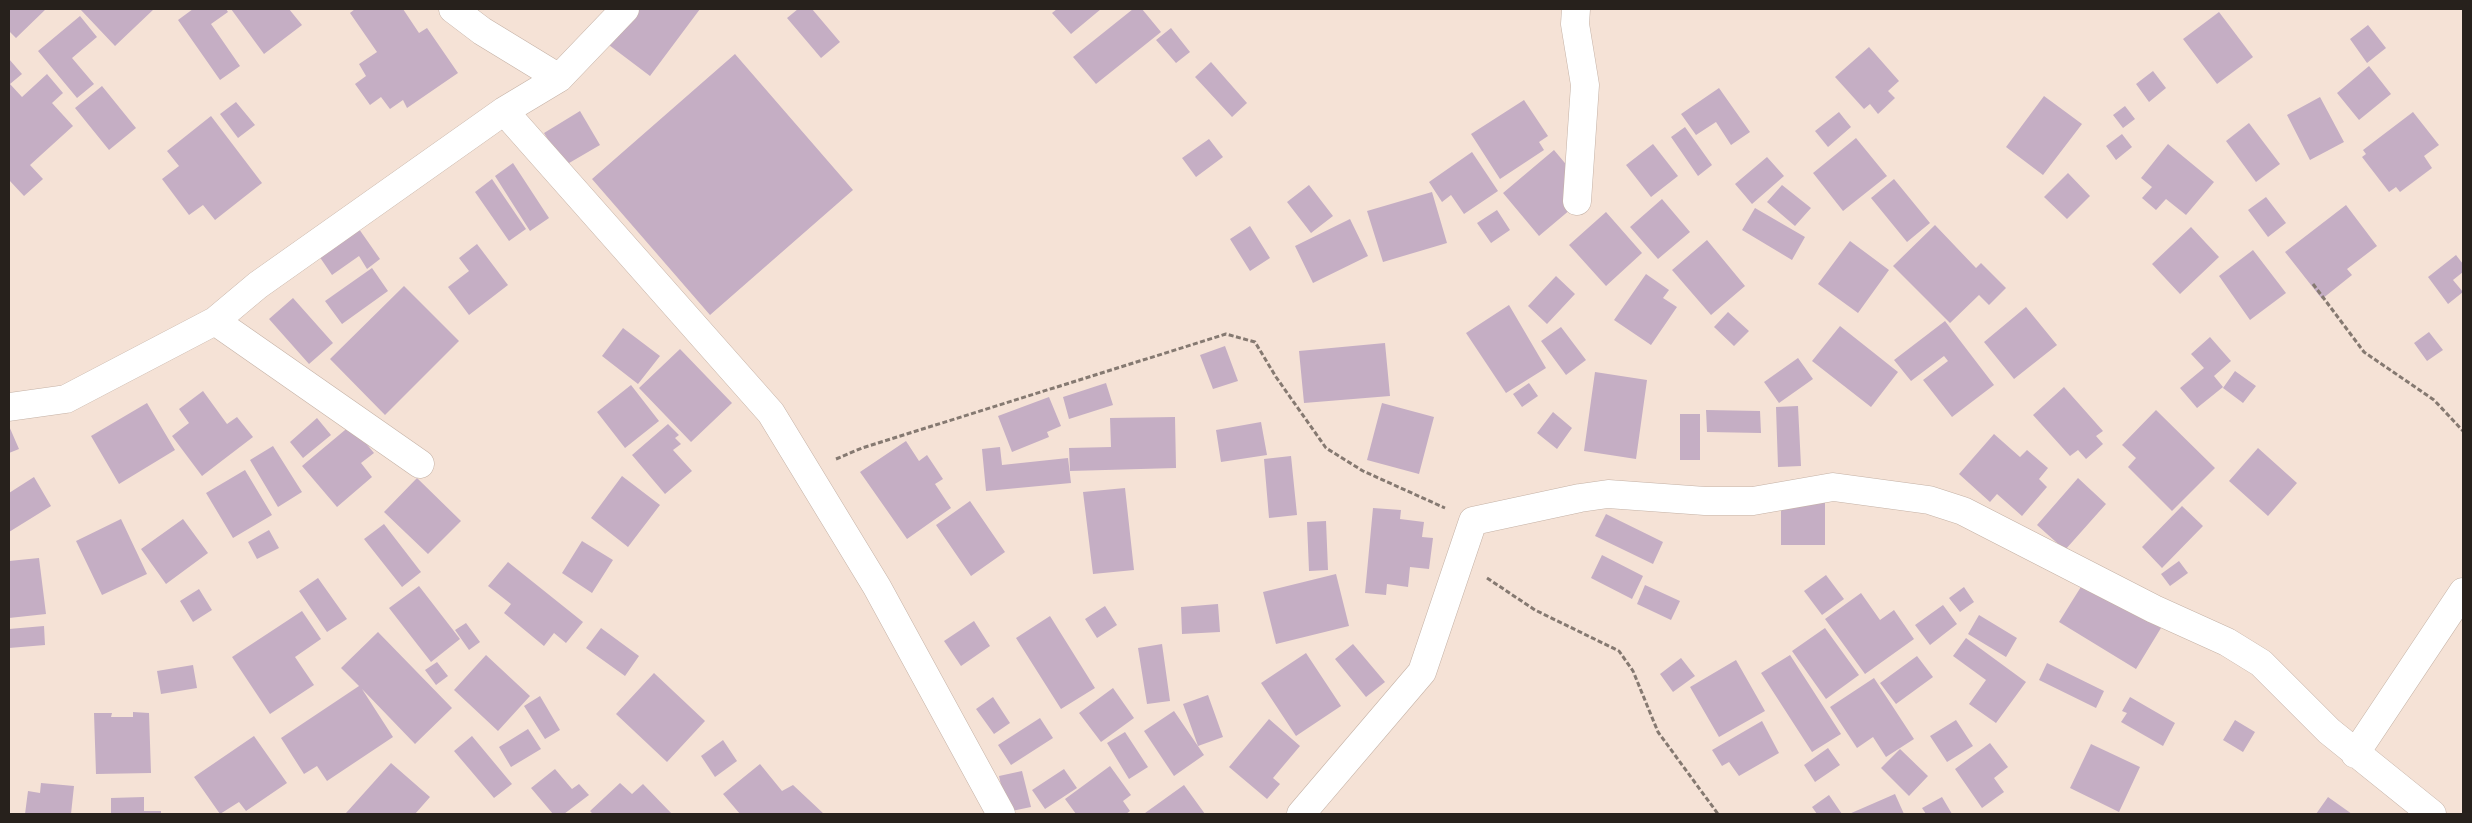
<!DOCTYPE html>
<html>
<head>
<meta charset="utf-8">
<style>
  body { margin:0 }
  #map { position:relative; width:2472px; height:823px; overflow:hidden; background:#f5e2d6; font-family:Lato,sans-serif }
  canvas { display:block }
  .frame { position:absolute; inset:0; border:10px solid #27211c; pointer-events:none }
</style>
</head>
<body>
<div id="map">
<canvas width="2472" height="823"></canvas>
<div class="frame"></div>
</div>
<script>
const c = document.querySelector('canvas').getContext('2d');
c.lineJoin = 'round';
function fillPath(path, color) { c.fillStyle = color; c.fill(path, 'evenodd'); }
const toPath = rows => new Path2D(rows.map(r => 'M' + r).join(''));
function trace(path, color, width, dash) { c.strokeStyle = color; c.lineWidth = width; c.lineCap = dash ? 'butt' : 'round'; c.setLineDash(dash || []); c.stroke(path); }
const building = toPath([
  [9,9,46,9,16,38,9,31],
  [80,9,154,9,115,46],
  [193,9,226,9,228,12,211,24,240,66,220,80,178,20],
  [231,9,289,9,302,25,264,54],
  [355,9,403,9,419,33,427,28,458,73,407,108,403,100,390,109,381,97,370,105,355,84,366,76,359,64,377,52,350,13],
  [636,9,700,9,650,76,609,45],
  [798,9,812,9,840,42,821,58,787,18],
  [1057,9,1101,9,1071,34,1052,13],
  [1133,9,1142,9,1161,32,1096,84,1073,57],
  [2219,12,2253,57,2217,84,2183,39],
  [80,16,97,37,72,58,94,84,77,98,38,51],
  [2368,25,2386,48,2367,63,2350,39],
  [1171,28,1190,52,1176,63,1156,40],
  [1869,47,1899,81,1888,91,1895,98,1878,114,1870,104,1864,109,1835,77],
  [735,54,853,190,710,315,592,179],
  [9,59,22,74,10,84,22,97,47,74,63,93,52,103,73,126,30,165,43,179,24,196,9,180],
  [1211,62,1247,103,1232,117,1195,77],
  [2369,66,2391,94,2359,120,2337,93],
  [2153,71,2166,88,2149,102,2136,84],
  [102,86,136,128,109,150,75,108],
  [1719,88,1750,132,1731,145,1716,122,1696,135,1681,114],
  [2044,96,2082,124,2043,175,2006,147],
  [2320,97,2344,142,2310,160,2287,115],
  [1524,100,1548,136,1539,142,1544,150,1500,179,1471,134],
  [236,102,255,125,238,138,220,114],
  [2125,106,2135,119,2123,128,2113,115],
  [580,111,600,145,564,166,544,133],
  [1839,112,1851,127,1828,147,1815,131],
  [2413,112,2439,145,2424,156,2432,168,2400,192,2396,187,2389,192,2362,157,2366,154,2363,150],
  [211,116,262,183,215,220,203,205,189,215,162,179,179,166,167,151],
  [2249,123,2280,164,2256,182,2226,141],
  [1685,127,1712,165,1698,176,1671,137],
  [2122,134,2132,147,2116,160,2106,146],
  [1856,138,1887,176,1843,211,1813,173],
  [1209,139,1223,157,1196,177,1182,158],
  [1653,144,1678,176,1651,197,1626,165],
  [2168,144,2214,182,2186,215,2166,199,2156,210,2142,198,2152,187,2141,178],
  [1554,150,1590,193,1539,236,1503,193],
  [1472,152,1498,191,1464,214,1451,195,1442,202,1429,182],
  [1767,157,1784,176,1752,204,1735,184],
  [513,163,549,218,530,231,495,176],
  [2068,173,2090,196,2067,219,2044,197],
  [492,179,526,229,509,241,475,192],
  [1894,179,1930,223,1907,242,1871,198],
  [1309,185,1333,216,1311,233,1287,202],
  [1782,185,1811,208,1795,226,1767,202],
  [1432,192,1447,243,1383,262,1367,211],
  [2266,197,2286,223,2268,237,2248,210],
  [1662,199,1690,232,1658,259,1630,227],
  [2346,205,2377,246,2347,269,2352,275,2322,299,2285,252],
  [1755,208,1805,237,1792,260,1742,230],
  [1497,210,1510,230,1491,243,1477,223],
  [1606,212,1642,253,1606,286,1569,245],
  [1350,219,1368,256,1313,283,1295,246],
  [1935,225,1976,268,1981,263,2006,288,1989,305,1979,295,1950,323,1893,266],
  [1250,226,1270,258,1250,271,1230,239],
  [2191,227,2219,257,2180,294,2152,264],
  [359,229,380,259,367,269,359,256,332,275,319,256],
  [1707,240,1745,286,1711,315,1672,270],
  [1850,241,1889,270,1858,313,1818,284],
  [477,244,508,285,469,315,448,287,469,271,459,258],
  [2253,250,2286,293,2250,320,2219,276],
  [2456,255,2463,264,2463,272,2453,280,2463,292,2448,304,2428,277],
  [372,268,388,291,342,324,325,301],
  [1646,274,1669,290,1663,298,1677,307,1651,345,1614,320],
  [1556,276,1575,294,1547,324,1528,306],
  [404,286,459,341,385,415,330,359],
  [293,298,333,343,309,364,269,319],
  [1509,305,1546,368,1506,393,1466,333],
  [2026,307,2057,345,2014,379,1984,342],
  [1728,312,1749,331,1734,346,1714,327],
  [1945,321,1994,385,1952,417,1923,380,1948,361,1944,356,1911,381,1894,360],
  [1840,326,1898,372,1871,407,1812,361],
  [1561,327,1586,360,1566,375,1541,341],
  [623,328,660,356,638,384,602,356],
  [2429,332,2443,350,2427,361,2414,343],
  [2210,337,2231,361,2214,376,2223,387,2197,408,2180,388,2204,368,2191,354],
  [1385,343,1390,396,1304,403,1299,351],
  [1225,346,1238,381,1213,389,1200,355],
  [680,349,732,403,691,442,639,388],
  [1798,358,1813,379,1779,403,1764,382],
  [2235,371,2256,386,2243,403,2223,388],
  [1595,372,1647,380,1636,459,1584,451],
  [1106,383,1113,405,1069,419,1063,397],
  [1529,383,1538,396,1522,407,1513,394],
  [631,385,659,421,625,448,597,412],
  [2064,387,2103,431,2096,436,2103,444,2086,459,2078,450,2070,456,2033,415],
  [203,391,227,424,237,417,253,437,202,476,172,436,189,423,179,409],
  [1049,397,1061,426,1047,432,1049,437,1012,452,998,416],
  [147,403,175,450,119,484,91,436],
  [1382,403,1434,417,1419,474,1367,460],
  [1798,406,1801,466,1778,467,1776,407],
  [1706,410,1760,411,1761,433,1707,432],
  [2156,410,2215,468,2172,511,2128,467,2136,458,2122,445],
  [1553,412,1572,428,1557,449,1537,433],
  [1680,414,1700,414,1700,460,1680,460],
  [1175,417,1176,468,1070,471,1069,448,1111,447,1110,418],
  [317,418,331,435,303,458,290,442],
  [1261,422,1267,455,1221,462,1216,430],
  [668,424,679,435,675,438,681,444,673,450,692,471,665,494,632,455],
  [351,425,374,453,361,463,372,477,337,507,302,466],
  [9,426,19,449,9,453],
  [1994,434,2020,457,2027,450,2048,468,2039,479,2047,487,2022,516,1997,494,1990,502,1959,474],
  [906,441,919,461,927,455,943,479,935,484,951,508,907,539,860,472],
  [273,446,302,492,278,507,250,460],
  [1000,447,1002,465,1068,458,1071,483,986,491,982,449],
  [2258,448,2297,483,2268,516,2229,481],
  [1291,456,1297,515,1269,518,1264,459],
  [245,470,272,515,233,538,206,493],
  [622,476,660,505,628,547,591,518],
  [34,477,51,506,9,532,9,493],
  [417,478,461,521,428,554,384,512],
  [2078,478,2106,504,2065,550,2037,525],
  [1125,488,1134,570,1093,574,1083,492],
  [1781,499,1825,499,1825,545,1781,545],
  [970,501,1005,552,971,576,936,525],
  [2182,506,2203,526,2162,568,2142,547],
  [1373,508,1401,510,1400,519,1424,522,1422,537,1433,538,1429,569,1410,567,1408,587,1387,584,1386,595,1365,593],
  [1606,514,1663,542,1653,564,1595,536],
  [121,519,147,574,102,595,76,541],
  [183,519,208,553,166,584,141,549],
  [1326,521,1328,570,1309,571,1307,522],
  [384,524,421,572,402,587,364,539],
  [269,530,279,548,257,559,248,542],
  [582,541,613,560,592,593,562,573],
  [1602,555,1643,576,1632,599,1591,578],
  [39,558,46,614,9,618,9,561],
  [2179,561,2188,573,2170,586,2161,574],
  [508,562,583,622,566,643,554,633,544,646,504,613,511,604,488,586],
  [1336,574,1349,626,1276,644,1263,592],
  [1826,575,1844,599,1822,615,1804,591],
  [318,578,347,619,327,632,299,591],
  [2084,582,2161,628,2136,669,2059,622],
  [1645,585,1680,601,1671,620,1637,604],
  [419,586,460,639,431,662,389,608],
  [1964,587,1974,602,1960,612,1949,598],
  [199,589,212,610,193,622,180,601],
  [1861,593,1880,620,1894,610,1914,639,1865,674,1825,619],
  [1218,604,1220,632,1182,634,1181,607],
  [1943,605,1957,624,1930,645,1915,625],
  [1105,606,1117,625,1097,638,1085,619],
  [302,611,321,639,295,657,314,685,270,714,232,657],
  [1979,615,2017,638,2006,657,1968,634],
  [1050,616,1095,688,1061,709,1016,638],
  [974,621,990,646,961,666,944,641],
  [466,623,480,642,469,650,455,630],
  [44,626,45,645,9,648,9,629],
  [601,628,639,656,625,676,586,648],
  [1825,628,1859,675,1826,699,1792,651],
  [378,632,452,708,415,744,362,689,393,737,327,781,317,766,304,774,281,738,359,686,341,668],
  [1966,638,2026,682,1996,723,1969,704,1986,680,1953,656],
  [1162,644,1170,701,1147,704,1138,648],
  [1353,644,1385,682,1366,697,1335,659],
  [1306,653,1341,706,1296,736,1261,683],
  [486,655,530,696,498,731,454,690],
  [1790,655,1841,734,1812,752,1761,673],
  [1917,656,1933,677,1896,704,1880,683],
  [1681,658,1695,676,1673,692,1660,674],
  [1736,660,1765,711,1719,737,1690,687],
  [437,662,448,676,436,685,425,670],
  [2047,663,2104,691,2096,708,2039,680],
  [193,665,197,688,161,694,157,671],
  [654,673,705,721,667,762,616,714],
  [1874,678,1914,739,1886,757,1873,737,1857,748,1830,707],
  [1113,688,1134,718,1101,742,1079,713],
  [1208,695,1223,737,1198,746,1183,704],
  [540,696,560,730,545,739,524,706],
  [993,697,1010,723,994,734,976,709],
  [2130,697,2175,723,2163,746,2121,722,2127,713,2122,711],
  [1174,711,1204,755,1174,776,1144,731],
  [133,712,149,713,151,773,96,774,94,713,112,713,111,717,133,717],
  [1040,718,1053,738,1011,765,998,745],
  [1269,719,1300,746,1273,778,1280,784,1267,799,1229,767],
  [1956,720,1973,746,1947,762,1930,736],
  [2235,720,2255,732,2243,752,2223,740],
  [1762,721,1779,753,1739,776,1729,762,1722,766,1712,750],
  [528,729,541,749,511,767,499,747],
  [1125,732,1148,767,1129,779,1107,743],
  [254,736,287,783,246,811,239,802,220,814,194,777],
  [472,736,512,784,494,798,454,751],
  [723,740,737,761,715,777,701,756],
  [1990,743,2008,767,1994,778,2004,792,1982,808,1955,769],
  [2091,744,2140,767,2119,812,2070,788],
  [1828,748,1840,765,1815,782,1804,765],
  [1900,749,1928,776,1909,796,1881,768],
  [391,763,430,797,415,814,347,814,346,813],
  [760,764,782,791,793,785,824,814,740,814,723,794],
  [1110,766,1131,795,1123,801,1130,811,1126,814,1076,814,1065,799],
  [555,769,572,789,579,784,589,795,564,814,553,814,531,788],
  [1064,769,1077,788,1045,809,1032,790],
  [1022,771,1031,807,1007,812,999,776],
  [41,783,74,786,71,814,25,814,28,791,40,793],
  [620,783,632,794,643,784,672,814,593,814,590,811],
  [1184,785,1205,814,1146,814,1145,813],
  [1895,794,1904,814,1849,814],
  [1829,795,1842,814,1817,814,1812,807],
  [144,797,144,811,161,811,161,814,111,814,111,798],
  [1942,797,1952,814,1926,814,1922,808],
  [2328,797,2352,814,2316,814]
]);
const path = toPath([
  [2313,284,2364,352,2434,400,2463,431],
  [836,459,862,448,1226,334,1255,342,1276,377,1326,448,1363,471,1445,508],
  [1487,578,1535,610,1619,651,1633,671,1658,732,1718,814]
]);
const minor = toPath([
  [1576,9,1575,24,1585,85,1577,201],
  [559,78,625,9],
  [504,111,771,413,877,587,1001,814],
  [215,321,420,464],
  [9,407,66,399,215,321,258,285,504,111,559,78,482,31,453,9],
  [2355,754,2463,592],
  [1301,814,1422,672,1473,521,1580,498,1608,494,1705,501,1753,501,1833,487,1929,500,1963,511,2154,609,2227,642,2261,663,2329,731,2432,814]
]);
fillPath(building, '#c5aec4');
trace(minor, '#c4b1a5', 29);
trace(path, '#857971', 3, [5, 2.5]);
trace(minor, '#fff', 28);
</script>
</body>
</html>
